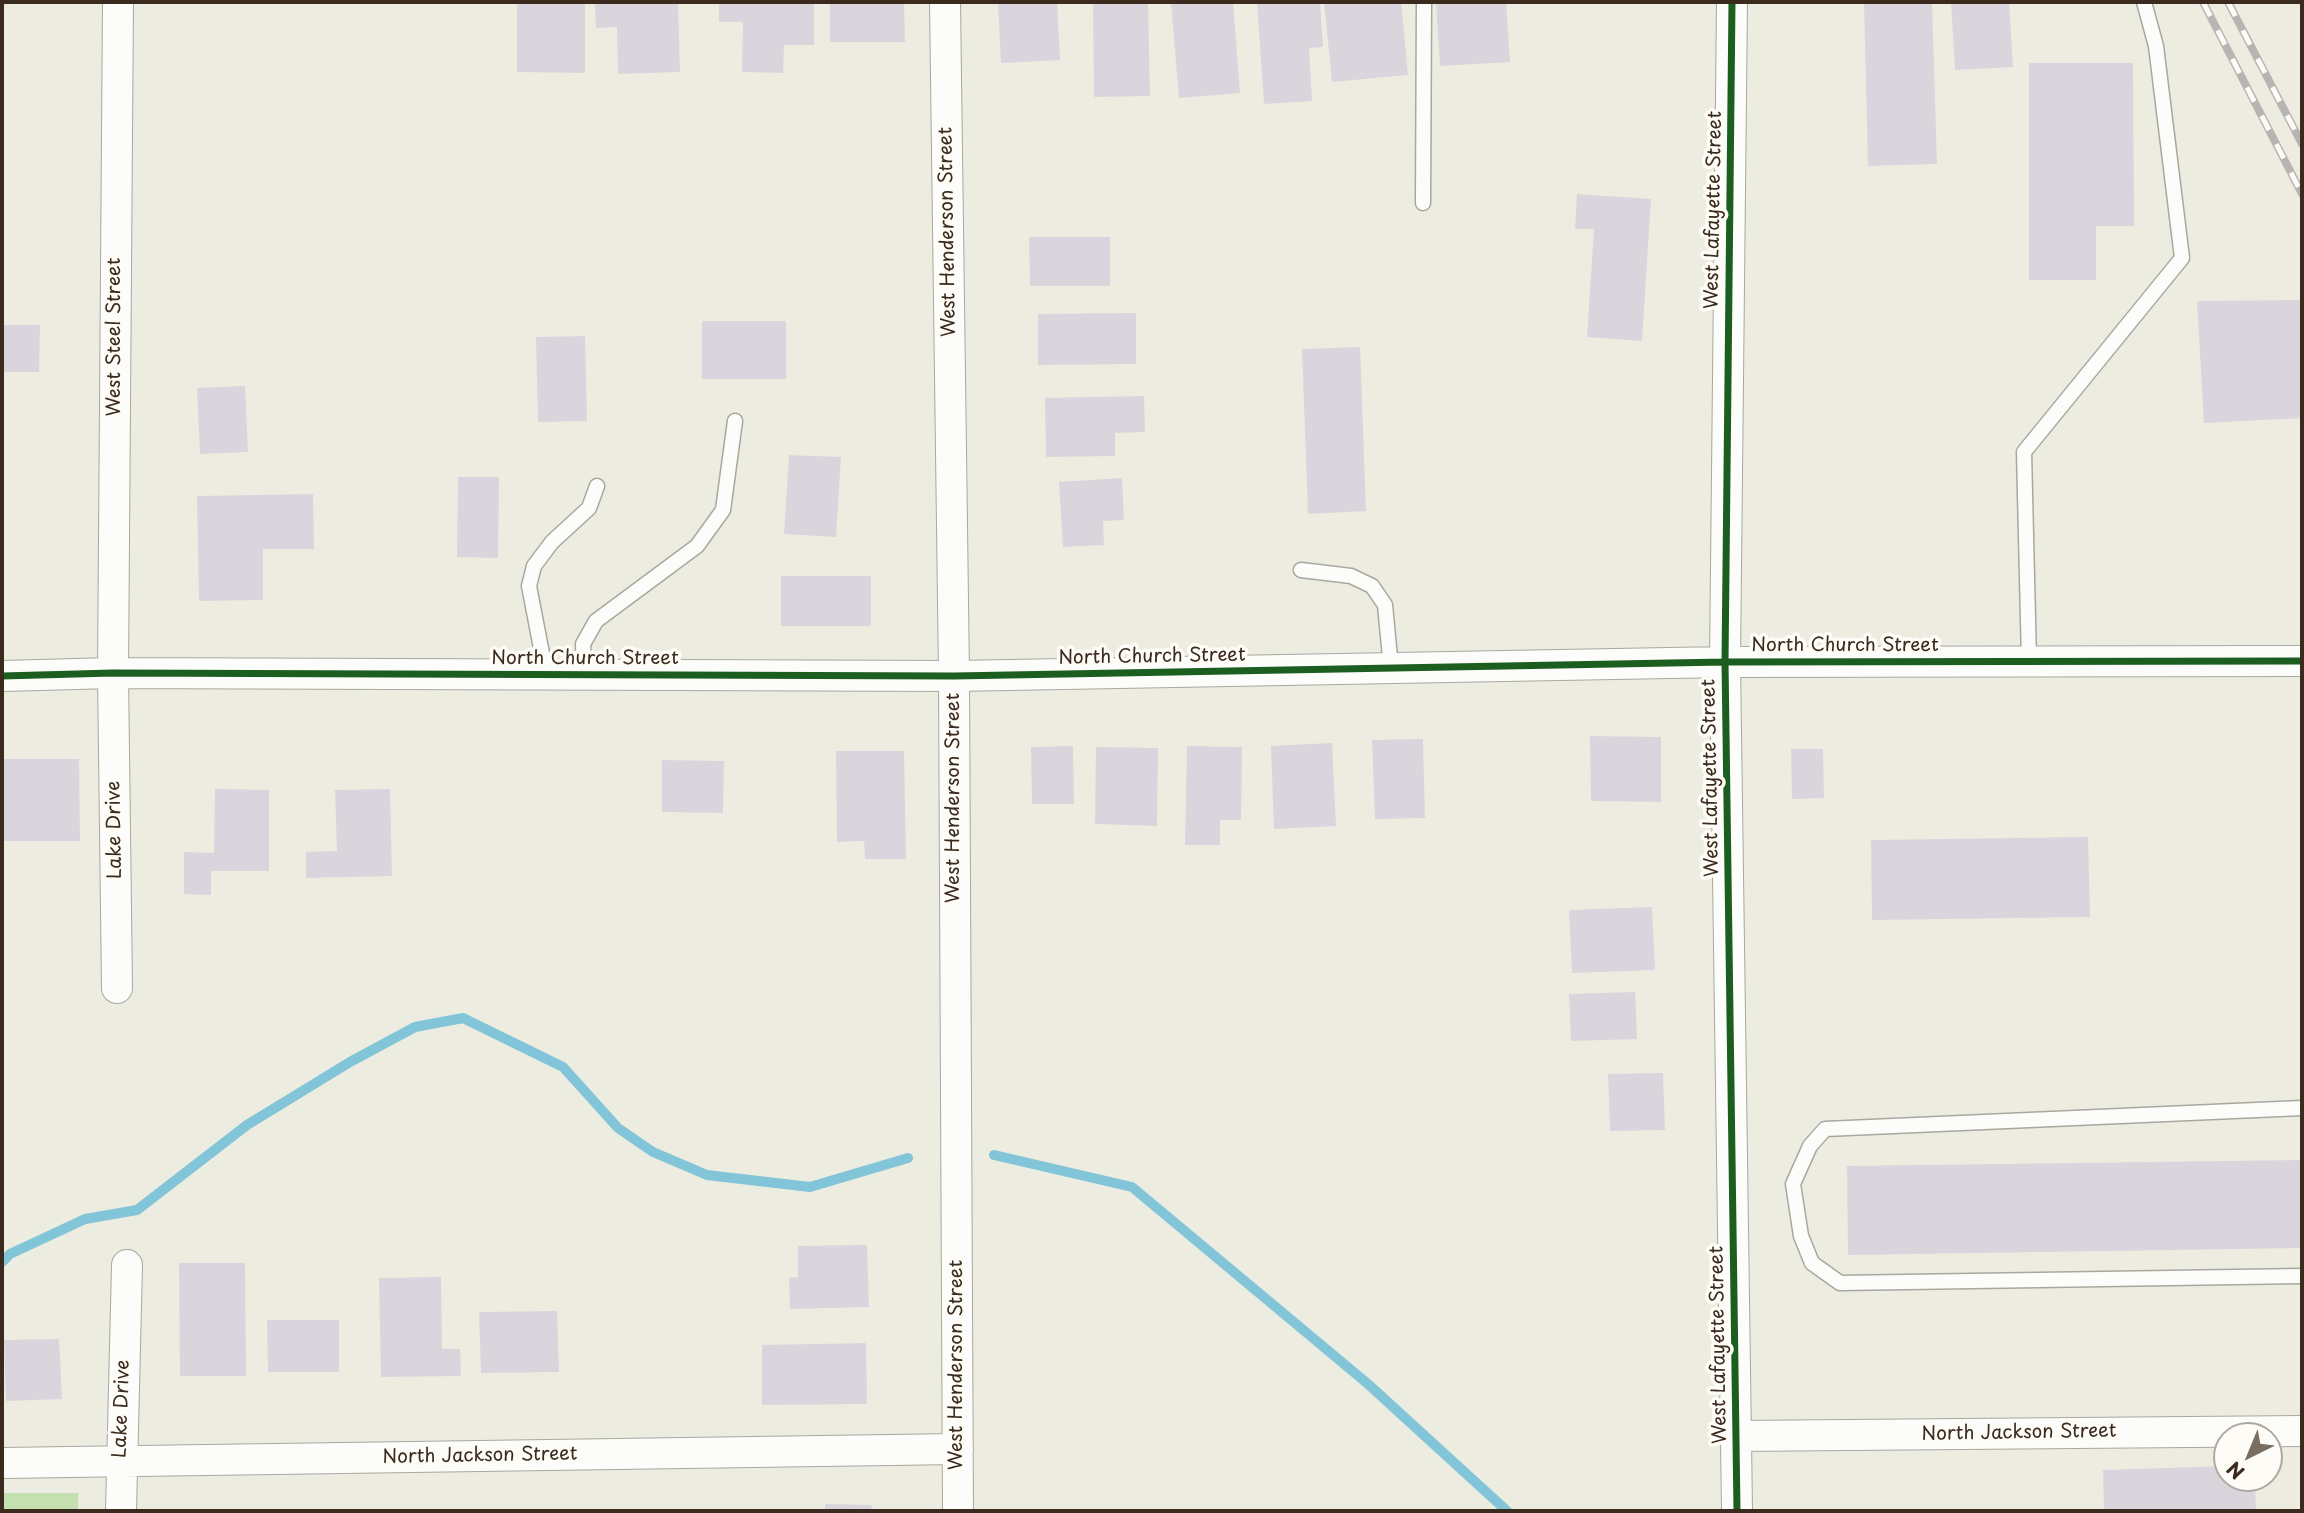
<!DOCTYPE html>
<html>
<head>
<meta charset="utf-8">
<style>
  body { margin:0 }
  #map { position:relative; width:2304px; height:1513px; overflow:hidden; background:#edece1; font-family:"Playpen Sans",sans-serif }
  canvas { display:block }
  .frame { position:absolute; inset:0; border:4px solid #3b2a1e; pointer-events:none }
  .north { position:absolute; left:2213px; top:1422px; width:70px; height:70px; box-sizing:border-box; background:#fdfcf7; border:2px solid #afa8a0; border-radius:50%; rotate:223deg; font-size:19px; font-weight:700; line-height:28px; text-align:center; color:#3b2a1e }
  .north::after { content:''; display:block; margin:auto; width:24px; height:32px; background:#796e62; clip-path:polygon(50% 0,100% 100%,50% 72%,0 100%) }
</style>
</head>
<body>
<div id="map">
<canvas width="2304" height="1513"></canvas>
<div class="frame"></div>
<div class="north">N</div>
</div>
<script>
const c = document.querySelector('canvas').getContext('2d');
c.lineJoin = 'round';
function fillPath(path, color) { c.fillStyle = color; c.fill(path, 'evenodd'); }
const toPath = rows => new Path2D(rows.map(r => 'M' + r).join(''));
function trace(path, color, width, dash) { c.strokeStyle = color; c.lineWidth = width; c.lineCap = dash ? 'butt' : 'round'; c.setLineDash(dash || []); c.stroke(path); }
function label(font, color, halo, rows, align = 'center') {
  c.font = font + ' "Playpen Sans",sans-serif'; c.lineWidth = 7; c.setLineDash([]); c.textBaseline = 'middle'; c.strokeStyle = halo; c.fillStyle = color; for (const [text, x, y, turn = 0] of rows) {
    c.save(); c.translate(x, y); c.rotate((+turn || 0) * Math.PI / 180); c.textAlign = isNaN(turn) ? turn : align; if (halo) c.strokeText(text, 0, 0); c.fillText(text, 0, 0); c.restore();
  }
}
const green = toPath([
  [2,1493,78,1493,78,1511,2,1511]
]);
const stream = toPath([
  [994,1155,1132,1187,1368,1384,1507,1511],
  [2,1262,10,1254,85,1219,137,1210,247,1125,350,1062,415,1027,463,1018,563,1067,618,1128,653,1152,707,1175,810,1187,908,1158]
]);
const building = toPath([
  [517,2,585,2,585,73,517,72],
  [595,2,678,2,680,72,618,74,617,27,596,28],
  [719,2,814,2,814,45,784,45,783,73,742,72,743,22,719,22],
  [830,2,904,2,905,42,830,42],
  [998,2,1057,2,1060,60,1001,63],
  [1093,2,1148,2,1150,96,1094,97],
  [1171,2,1233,2,1240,93,1179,98],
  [1257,2,1320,2,1323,47,1309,48,1312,101,1264,104],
  [1324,2,1401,2,1408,75,1332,82],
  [1436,2,1506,2,1510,62,1440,66],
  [1864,2,1932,2,1937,164,1868,166],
  [1951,2,2009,2,2013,67,1955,70],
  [2029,63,2133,63,2134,226,2096,226,2096,280,2029,280],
  [1577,194,1651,199,1642,341,1587,337,1594,229,1575,229],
  [1029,237,1110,237,1110,286,1030,286],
  [2301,300,2302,418,2204,423,2197,301],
  [1136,313,1136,364,1038,365,1038,314],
  [702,321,786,321,786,379,702,379],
  [2,325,40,325,39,372,2,372],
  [585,336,587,421,538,422,536,337],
  [1360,347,1366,511,1308,514,1302,349],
  [245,386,248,452,200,454,197,388],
  [1144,396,1145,432,1115,433,1115,456,1046,457,1045,398],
  [789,455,841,457,836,537,784,534],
  [458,477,499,477,498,558,457,557],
  [1122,478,1124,520,1103,521,1104,545,1063,547,1059,482],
  [313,494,314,549,263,549,263,600,199,601,197,496],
  [781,576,871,576,871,626,781,626],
  [1590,736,1661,737,1661,802,1591,801],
  [1423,739,1425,818,1375,819,1372,740],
  [1332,743,1336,826,1274,829,1271,746],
  [1073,746,1074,804,1032,804,1031,747],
  [1187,746,1242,747,1241,820,1220,820,1220,845,1185,845],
  [1096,747,1158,748,1157,826,1095,824],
  [1791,749,1823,749,1824,798,1792,799],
  [836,751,904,751,906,859,865,859,864,841,837,842],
  [2,759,79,759,80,841,2,841],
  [662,760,724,761,723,813,662,812],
  [215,789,269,790,269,871,211,871,211,895,184,894,184,852,214,853],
  [390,789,392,876,306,878,306,852,337,851,335,790],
  [2088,837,2090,917,1872,920,1871,840],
  [1652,907,1655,970,1572,973,1569,910],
  [1635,992,1637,1039,1571,1041,1569,994],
  [1663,1073,1665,1130,1610,1131,1608,1074],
  [2302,1160,2302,1248,1848,1255,1847,1166],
  [867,1245,869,1307,790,1309,789,1278,798,1277,798,1246],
  [179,1263,245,1263,246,1376,180,1376],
  [441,1277,442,1349,460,1349,461,1376,381,1377,379,1278],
  [557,1311,559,1372,481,1373,479,1312],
  [267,1320,339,1320,339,1372,268,1372],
  [59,1339,62,1399,6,1401,4,1340],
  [866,1343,867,1404,762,1405,762,1345],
  [2227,1466,2227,1478,2255,1478,2256,1511,2104,1511,2103,1470],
  [825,1504,872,1505,871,1511,825,1511]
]);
const service = toPath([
  [1423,203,1424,2],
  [1301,570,1351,576,1372,586,1385,605,1391,668],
  [2029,661,2024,452,2182,258,2156,46,2144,2],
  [546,674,529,586,534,566,552,542,589,508,597,486],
  [584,675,583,644,596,621,697,546,723,510,735,421],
  [2302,1108,1825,1129,1810,1146,1793,1184,1801,1236,1812,1263,1840,1283,2302,1276]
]);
const minor = toPath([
  [945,2,954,676,958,1511],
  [1732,2,1725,662,1737,1511],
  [2,676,113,673,954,676,1725,662,2302,661],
  [117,988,113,673,118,2],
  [1736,1436,2302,1431],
  [2,1463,958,1449],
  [121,1511,127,1265]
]);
const rail = toPath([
  [2203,2,2302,194],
  [2228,2,2302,144]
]);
const cycleway = toPath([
  [1732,2,1725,662,1737,1511],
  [2,676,113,673,954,676,1725,662,2302,661]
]);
const streetNames = [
  ["West Lafayette Street",1714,210,-89],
  ["West Henderson Street",948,232,-91],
  ["West Steel Street",115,337,-90],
  ["North Church Street",1845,646],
  ["North Church Street",1152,657,-1],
  ["North Church Street",585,659],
  ["West Lafayette Street",1711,778,-91],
  ["West Henderson Street",954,798,-90],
  ["Lake Drive",115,830,-91],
  ["West Lafayette Street",1719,1345,-91],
  ["West Henderson Street",957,1365,-90],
  ["Lake Drive",122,1409,-88],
  ["North Jackson Street",2019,1433,-1],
  ["North Jackson Street",480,1456,-1]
];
fillPath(green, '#c4e0b0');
trace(stream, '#83c5d8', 10);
fillPath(building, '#dad5dd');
trace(service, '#a9a79f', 17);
trace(minor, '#a9a79f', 32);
trace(service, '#fcfcfa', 14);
trace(minor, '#fcfcfa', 30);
trace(rail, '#b7b5b1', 8);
trace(rail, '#fdfcf7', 5, [16]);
trace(cycleway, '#1b5e20', 7);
label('19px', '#3b2a1e', '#fdfcf7', streetNames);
</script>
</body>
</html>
